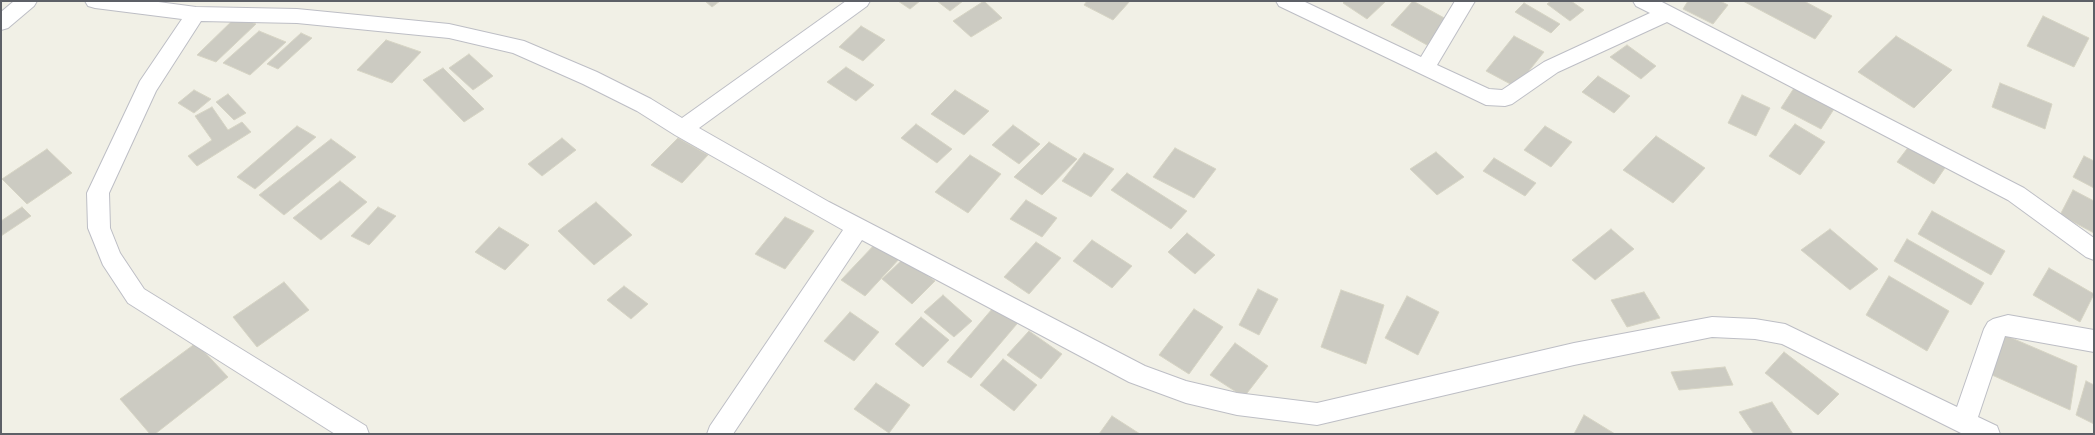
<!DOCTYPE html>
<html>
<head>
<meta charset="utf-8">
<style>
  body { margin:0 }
  #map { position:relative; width:2095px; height:435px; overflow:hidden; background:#f1f0e6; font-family:Ubuntu,sans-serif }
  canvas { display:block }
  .frame { position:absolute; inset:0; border:2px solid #5d6067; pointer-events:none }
</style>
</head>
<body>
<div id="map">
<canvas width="2095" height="435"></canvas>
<div class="frame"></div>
</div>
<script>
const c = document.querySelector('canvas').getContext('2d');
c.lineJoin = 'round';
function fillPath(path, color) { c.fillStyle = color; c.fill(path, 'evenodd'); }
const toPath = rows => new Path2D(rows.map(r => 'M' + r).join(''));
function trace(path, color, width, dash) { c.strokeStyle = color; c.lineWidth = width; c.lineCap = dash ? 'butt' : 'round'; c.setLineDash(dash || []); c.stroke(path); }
const building = toPath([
  [705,1,720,1,712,7,705,1],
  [898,1,920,1,910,9,898,1],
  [937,1,963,1,950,11,937,1],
  [984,1,1002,18,971,37,953,21,984,1],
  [1087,1,1130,1,1113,20,1084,5,1087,1],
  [1345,1,1386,1,1367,19,1343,3,1345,1],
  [1413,1,1448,20,1427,45,1391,25,1413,1],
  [1551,1,1571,1,1584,10,1570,21,1547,4,1551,1],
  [1688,1,1720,1,1728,5,1713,24,1683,9,1688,1],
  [1743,1,1804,1,1832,16,1815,39,1743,1],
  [1524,3,1560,24,1551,33,1515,12,1524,3],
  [2043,16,2089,38,2074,67,2027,46,2043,16],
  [236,17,256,24,216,62,197,55,236,17],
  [861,26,885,40,863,61,839,47,861,26],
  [259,31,286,42,250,75,223,63,259,31],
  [301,33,312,38,278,69,267,64,301,33],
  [1514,36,1544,52,1516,87,1486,71,1514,36],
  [1896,36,1952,70,1914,108,1858,72,1896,36],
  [386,40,421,52,392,83,357,70,386,40],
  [1627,45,1656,66,1641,79,1610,57,1627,45],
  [469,54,493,76,473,90,449,68,469,54],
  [846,67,874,85,856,101,827,82,846,67],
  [443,68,484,109,464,122,423,80,443,68],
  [1598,76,1630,96,1614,113,1582,92,1598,76],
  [2000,83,2052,104,2045,129,1992,107,2000,83],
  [1796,85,1836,106,1821,129,1781,108,1796,85],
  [194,90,211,99,194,113,178,103,194,90],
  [955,90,989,111,964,135,931,114,955,90],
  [228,94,246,113,234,120,216,102,228,94],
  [1742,95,1770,108,1756,136,1728,123,1742,95],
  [212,107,228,130,242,122,251,132,197,166,188,156,212,140,195,116,212,107],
  [916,124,952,149,937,163,901,138,916,124],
  [1795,124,1825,142,1800,175,1769,156,1795,124],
  [1013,125,1040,144,1019,164,992,145,1013,125],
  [297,126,316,137,255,189,237,177,297,126],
  [1545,126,1572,142,1551,167,1524,150,1545,126],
  [1656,136,1705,168,1673,203,1623,170,1656,136],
  [562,138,576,150,542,176,528,164,562,138],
  [678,138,708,155,682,183,651,165,678,138],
  [331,139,356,157,284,215,259,195,331,139],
  [1913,141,1949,162,1934,184,1897,162,1913,141],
  [1049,142,1077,159,1042,195,1014,177,1049,142],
  [1175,148,1216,169,1194,198,1153,177,1175,148],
  [47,149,72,173,27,204,2,179,47,149],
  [1436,152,1464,177,1437,195,1410,169,1436,152],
  [1084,153,1114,169,1091,197,1062,181,1084,153],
  [970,155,1001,174,968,213,935,192,970,155],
  [2084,156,2094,161,2094,188,2073,177,2084,156],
  [1494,158,1536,183,1525,196,1483,171,1494,158],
  [1127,173,1187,211,1171,229,1111,190,1127,173],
  [340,181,367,202,321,240,293,218,340,181],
  [2073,190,2094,201,2094,233,2060,215,2073,190],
  [1026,200,1057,218,1042,237,1010,219,1026,200],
  [596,202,632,235,594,265,558,231,596,202],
  [22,207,31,216,1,236,1,221,22,207],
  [378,207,396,216,369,245,351,236,378,207],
  [1932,211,2005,251,1991,275,1918,234,1932,211],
  [785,217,814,231,785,269,755,254,785,217],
  [499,227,529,245,505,270,475,252,499,227],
  [1611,229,1634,249,1595,280,1572,260,1611,229],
  [1830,229,1878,269,1850,290,1801,250,1830,229],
  [1187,233,1215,255,1195,274,1168,252,1187,233],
  [1907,239,1984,283,1971,305,1894,261,1907,239],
  [1092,240,1132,266,1112,288,1073,261,1092,240],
  [877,242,901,257,865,296,841,280,877,242],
  [1036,242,1061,258,1029,294,1004,277,1036,242],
  [904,258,935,281,912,304,882,279,904,258],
  [2049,268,2094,294,2080,322,2033,295,2049,268],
  [1889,276,1949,311,1927,351,1866,315,1889,276],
  [284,282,309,310,257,347,233,317,284,282],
  [624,286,648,304,631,319,607,300,624,286],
  [1258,289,1278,299,1259,335,1239,325,1258,289],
  [1341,290,1384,305,1366,364,1321,347,1341,290],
  [1644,292,1660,318,1627,327,1611,300,1644,292],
  [943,295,972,321,954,337,924,312,943,295],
  [1407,296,1439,312,1418,355,1385,338,1407,296],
  [998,302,1022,318,971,378,947,362,998,302],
  [1194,309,1223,327,1189,374,1159,355,1194,309],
  [850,312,879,332,854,361,824,341,850,312],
  [921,317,949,340,923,367,895,344,921,317],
  [1029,331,1062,354,1041,379,1007,355,1029,331],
  [2000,333,2077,366,2070,410,1992,375,2000,333],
  [196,343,228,377,155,434,150,434,120,399,196,343],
  [1235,343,1268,366,1244,397,1210,375,1235,343],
  [1784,352,1839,394,1818,415,1765,373,1784,352],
  [1003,359,1037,385,1014,411,980,385,1003,359],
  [1725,367,1733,385,1679,390,1671,372,1725,367],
  [2086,381,2094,385,2094,424,2076,415,2086,381],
  [876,383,910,405,889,433,854,409,876,383],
  [1772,402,1793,434,1754,434,1739,412,1772,402],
  [1584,415,1615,434,1574,434,1584,415],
  [1112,416,1140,434,1099,434,1112,416]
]);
const street = toPath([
  [14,1,37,1,34,6,8,28,1,30,1,12,14,1],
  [85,1,151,1,196,7,297,9,449,24,524,41,597,72,651,99,682,118,846,1,870,1,867,6,699,128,829,202,1145,366,1186,381,1237,393,1317,403,1574,343,1712,317,1755,319,1785,324,1957,407,1984,329,1988,322,1993,319,2008,315,2094,330,2094,352,2005,336,1978,417,1997,426,2000,434,1963,434,1782,344,1755,339,1712,337,1574,365,1317,425,1237,415,1186,403,1129,382,862,240,733,434,707,434,710,426,843,230,675,135,637,111,583,84,513,53,449,38,297,23,201,21,156,91,109,193,110,228,120,253,144,289,366,426,369,434,335,434,128,303,103,265,88,228,87,193,140,81,182,19,95,8,88,6,85,1],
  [1276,1,1303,1,1421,57,1455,1,1475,1,1437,65,1489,89,1502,90,1544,62,1650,13,1636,6,1633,1,1660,1,2024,188,2094,238,2094,260,2086,257,2008,200,1667,22,1558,72,1512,104,1505,106,1486,105,1279,6,1276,1]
]);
fillPath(building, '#cccbc2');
trace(building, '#d6d4c4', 1);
trace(street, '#bdbec5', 2);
fillPath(street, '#fff');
</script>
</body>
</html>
